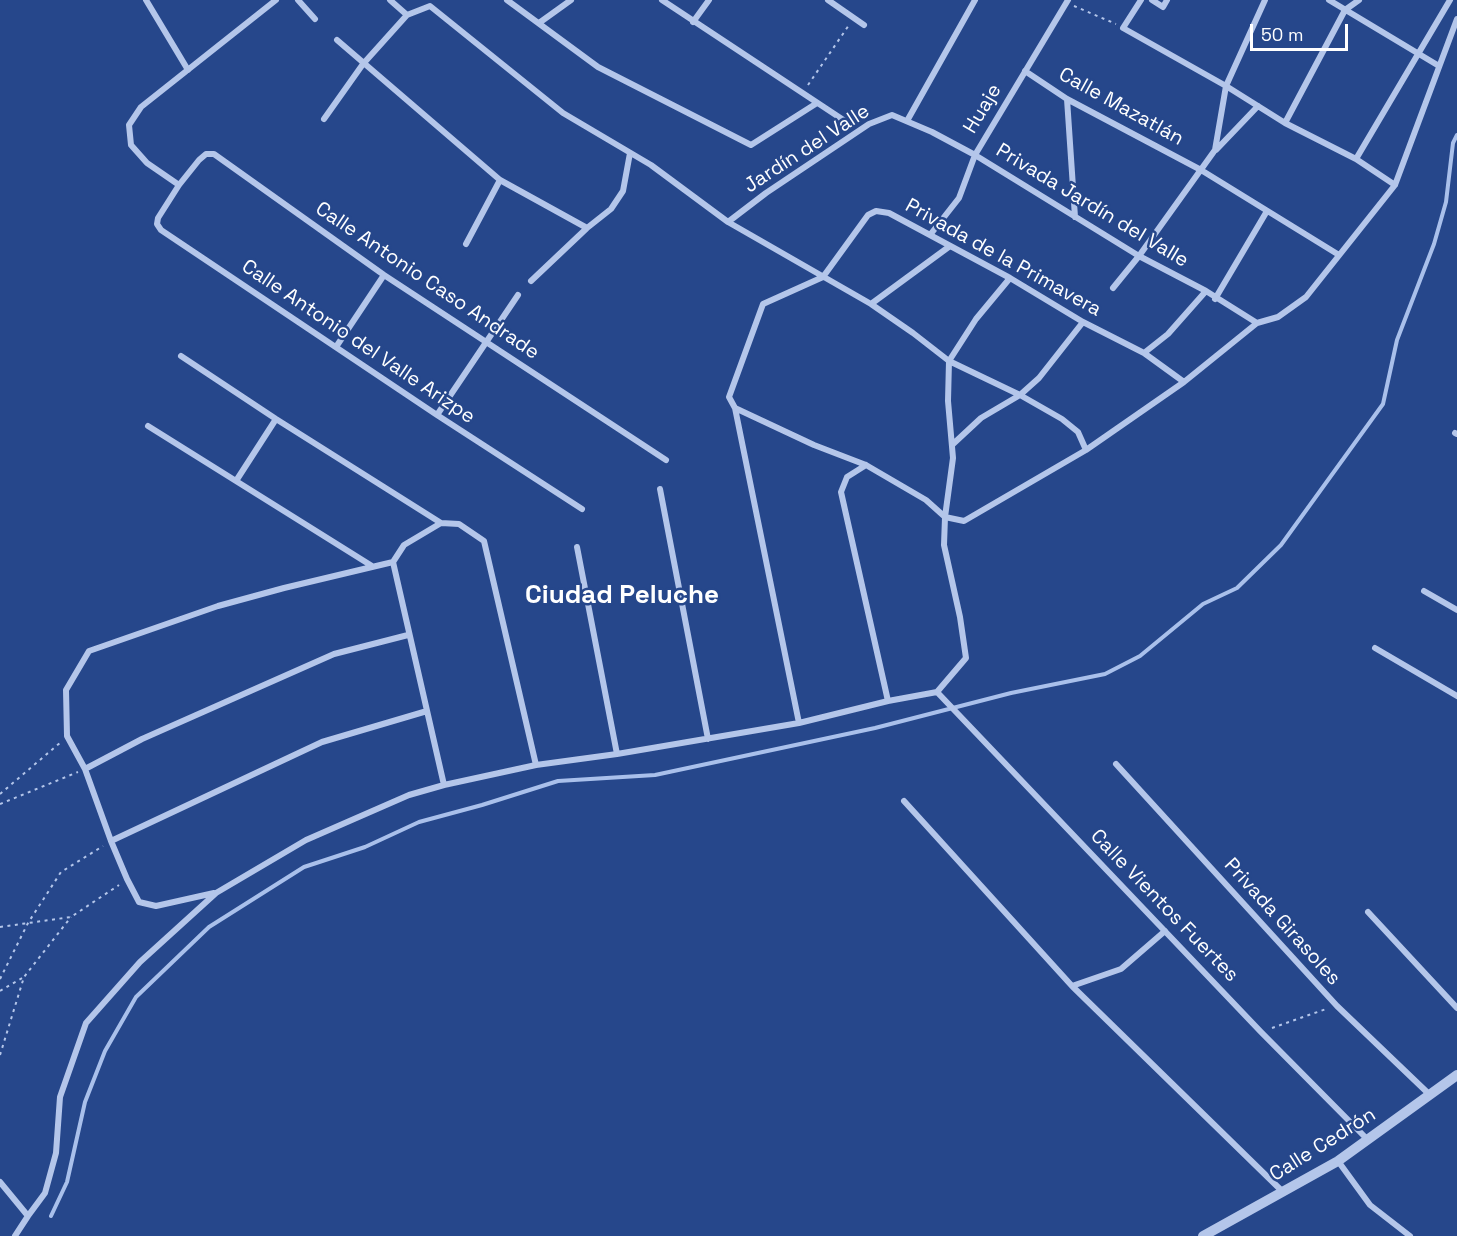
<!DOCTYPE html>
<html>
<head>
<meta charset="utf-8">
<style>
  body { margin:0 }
  #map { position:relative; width:1457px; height:1236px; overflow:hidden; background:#26478b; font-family:"Space Grotesk",sans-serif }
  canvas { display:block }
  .scale { position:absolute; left:1250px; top:24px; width:98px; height:27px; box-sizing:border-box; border:3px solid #fff; border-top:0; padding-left:8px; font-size:18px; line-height:21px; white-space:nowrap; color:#fff; -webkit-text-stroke:4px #26478b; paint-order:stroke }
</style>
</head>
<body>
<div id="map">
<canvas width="1457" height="1236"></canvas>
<div class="scale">50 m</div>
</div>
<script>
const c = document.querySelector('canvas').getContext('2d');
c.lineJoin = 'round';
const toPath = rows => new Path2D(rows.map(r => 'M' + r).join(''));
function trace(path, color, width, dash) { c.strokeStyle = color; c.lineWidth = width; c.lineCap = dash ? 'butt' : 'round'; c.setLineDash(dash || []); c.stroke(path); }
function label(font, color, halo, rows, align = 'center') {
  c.font = font + ' "Space Grotesk",sans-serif'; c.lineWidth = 5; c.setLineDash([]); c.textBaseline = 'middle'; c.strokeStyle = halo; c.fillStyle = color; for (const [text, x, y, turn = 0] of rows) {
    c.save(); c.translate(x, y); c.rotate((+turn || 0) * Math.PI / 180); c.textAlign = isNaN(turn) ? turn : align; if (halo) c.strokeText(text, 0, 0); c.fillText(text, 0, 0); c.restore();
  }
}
const stream = toPath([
  [51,1216,67,1182,85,1102,105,1051,136,997,209,927,304,867,365,847,419,822,482,805,558,781,655,775,875,728,1011,693,1105,674,1140,656,1203,604,1237,588,1281,545,1383,404,1397,340,1434,244,1446,202,1453,143,1457,135]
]);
const path = toPath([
  [1074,6,1116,24],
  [808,85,849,25],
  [0,794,61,742],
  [0,804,78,772],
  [0,927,71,917,119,885],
  [0,979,28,923,61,872,103,846],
  [0,991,24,977],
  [1272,1028,1326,1009],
  [0,1055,24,977,71,917]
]);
const minor = toPath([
  [146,0,188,70],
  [298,0,315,19],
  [390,0,407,15],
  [507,0,598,67,751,145,817,103],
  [662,0,851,125],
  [828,0,864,25],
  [1141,0,1123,28,1226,86,1285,123,1356,159,1395,185],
  [1152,0,1163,7,1167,0],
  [1329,0,1439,66],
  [693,22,709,0],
  [539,23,571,0],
  [337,40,500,180,587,228],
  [1025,71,1067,99,1201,170,1339,255],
  [1067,99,1075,217],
  [324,119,363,64,407,15,430,6,563,113,651,165,728,222,871,304,913,333,949,361,1020,395,1062,419,1078,432,1086,450],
  [907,121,975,0],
  [1285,123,1345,10,1359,0],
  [1216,150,1258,106],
  [1356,159,1450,0],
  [179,185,147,163,131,145,129,125,141,107,276,0],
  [728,222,766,193,869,124,892,115,932,132,975,155,1139,256,1206,291,1257,323],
  [930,235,959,198,975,155,1068,0],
  [466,244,500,180],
  [823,277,868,215,876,211,889,213,1010,278,1083,322,1144,353,1184,382],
  [531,281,587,228,611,209,623,191,630,153],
  [1113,288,1139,256,1215,150,1226,86,1265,0],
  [1215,299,1267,211],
  [871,304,950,246],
  [336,347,384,275],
  [1144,353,1168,334,1206,291],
  [181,356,276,419,441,523],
  [735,408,814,445,866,465,926,500,945,517,964,521,1086,450,1184,382,1257,323,1278,317,1306,297,1395,185,1457,19],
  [437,415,518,295],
  [148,426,372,566],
  [1455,433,1457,434],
  [952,445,981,418,1020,395,1039,378,1083,322],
  [866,465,847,477,841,492,888,701],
  [236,481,276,419],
  [660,489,708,739],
  [582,509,437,415,161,230,157,224,158,218,179,185,199,160,206,154,214,154,384,275,666,460],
  [577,547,617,754],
  [393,562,444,785],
  [1424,591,1457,610],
  [1375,648,1457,696],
  [937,692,1261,1032,1368,1140],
  [799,723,735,408,729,397,763,304,823,277],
  [1116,764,1337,1006,1430,1095],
  [85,769,142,739,334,654,408,635],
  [904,801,1072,986,1283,1192],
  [111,841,322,742,427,711],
  [214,893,156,906,139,902,127,879,111,841,85,769,67,736,66,690,89,651,218,606,284,588,393,562,404,545,441,523,459,524,484,541,536,765],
  [1368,912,1457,1008],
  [1072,986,1121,969,1165,931],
  [1338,1161,1370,1205,1410,1236],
  [0,1182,28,1216,15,1236],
  [28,1216,45,1193,56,1153,60,1097,86,1023,140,962,216,893,306,840,409,795,444,785,536,765,617,754,799,723,888,701,937,692,966,658,960,617,944,545,945,517,953,458,948,401,949,361,976,319,1010,278]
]);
const tertiary = toPath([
  [1203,1236,1338,1161,1457,1075]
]);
const streetNames = [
  ["Calle Mazatlán",1121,107,29],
  ["Huaje",983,109,-59],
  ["Jardín del Valle",807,149,-33],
  ["Privada Jardín del Valle",1092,206,31],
  ["Privada de la Primavera",1003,258,29],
  ["Calle Antonio Caso Andrade",427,281,34],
  ["Calle Antonio del Valle Arizpe",358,342,34],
  ["Calle Vientos Fuertes",1164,906,46],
  ["Privada Girasoles",1282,922,48],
  ["Calle Cedrón",1323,1145,-32]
];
const districtNames = [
  ["Ciudad Peluche",622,596]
];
trace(stream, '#a9c0eb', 4);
trace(path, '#b4c6ea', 2, [3, 4.5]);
trace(minor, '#b4c6ea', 6);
trace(tertiary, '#b4c6ea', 10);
label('20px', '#fff', '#26478b', streetNames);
label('bold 26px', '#fff', '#26478b', districtNames);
</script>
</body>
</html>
